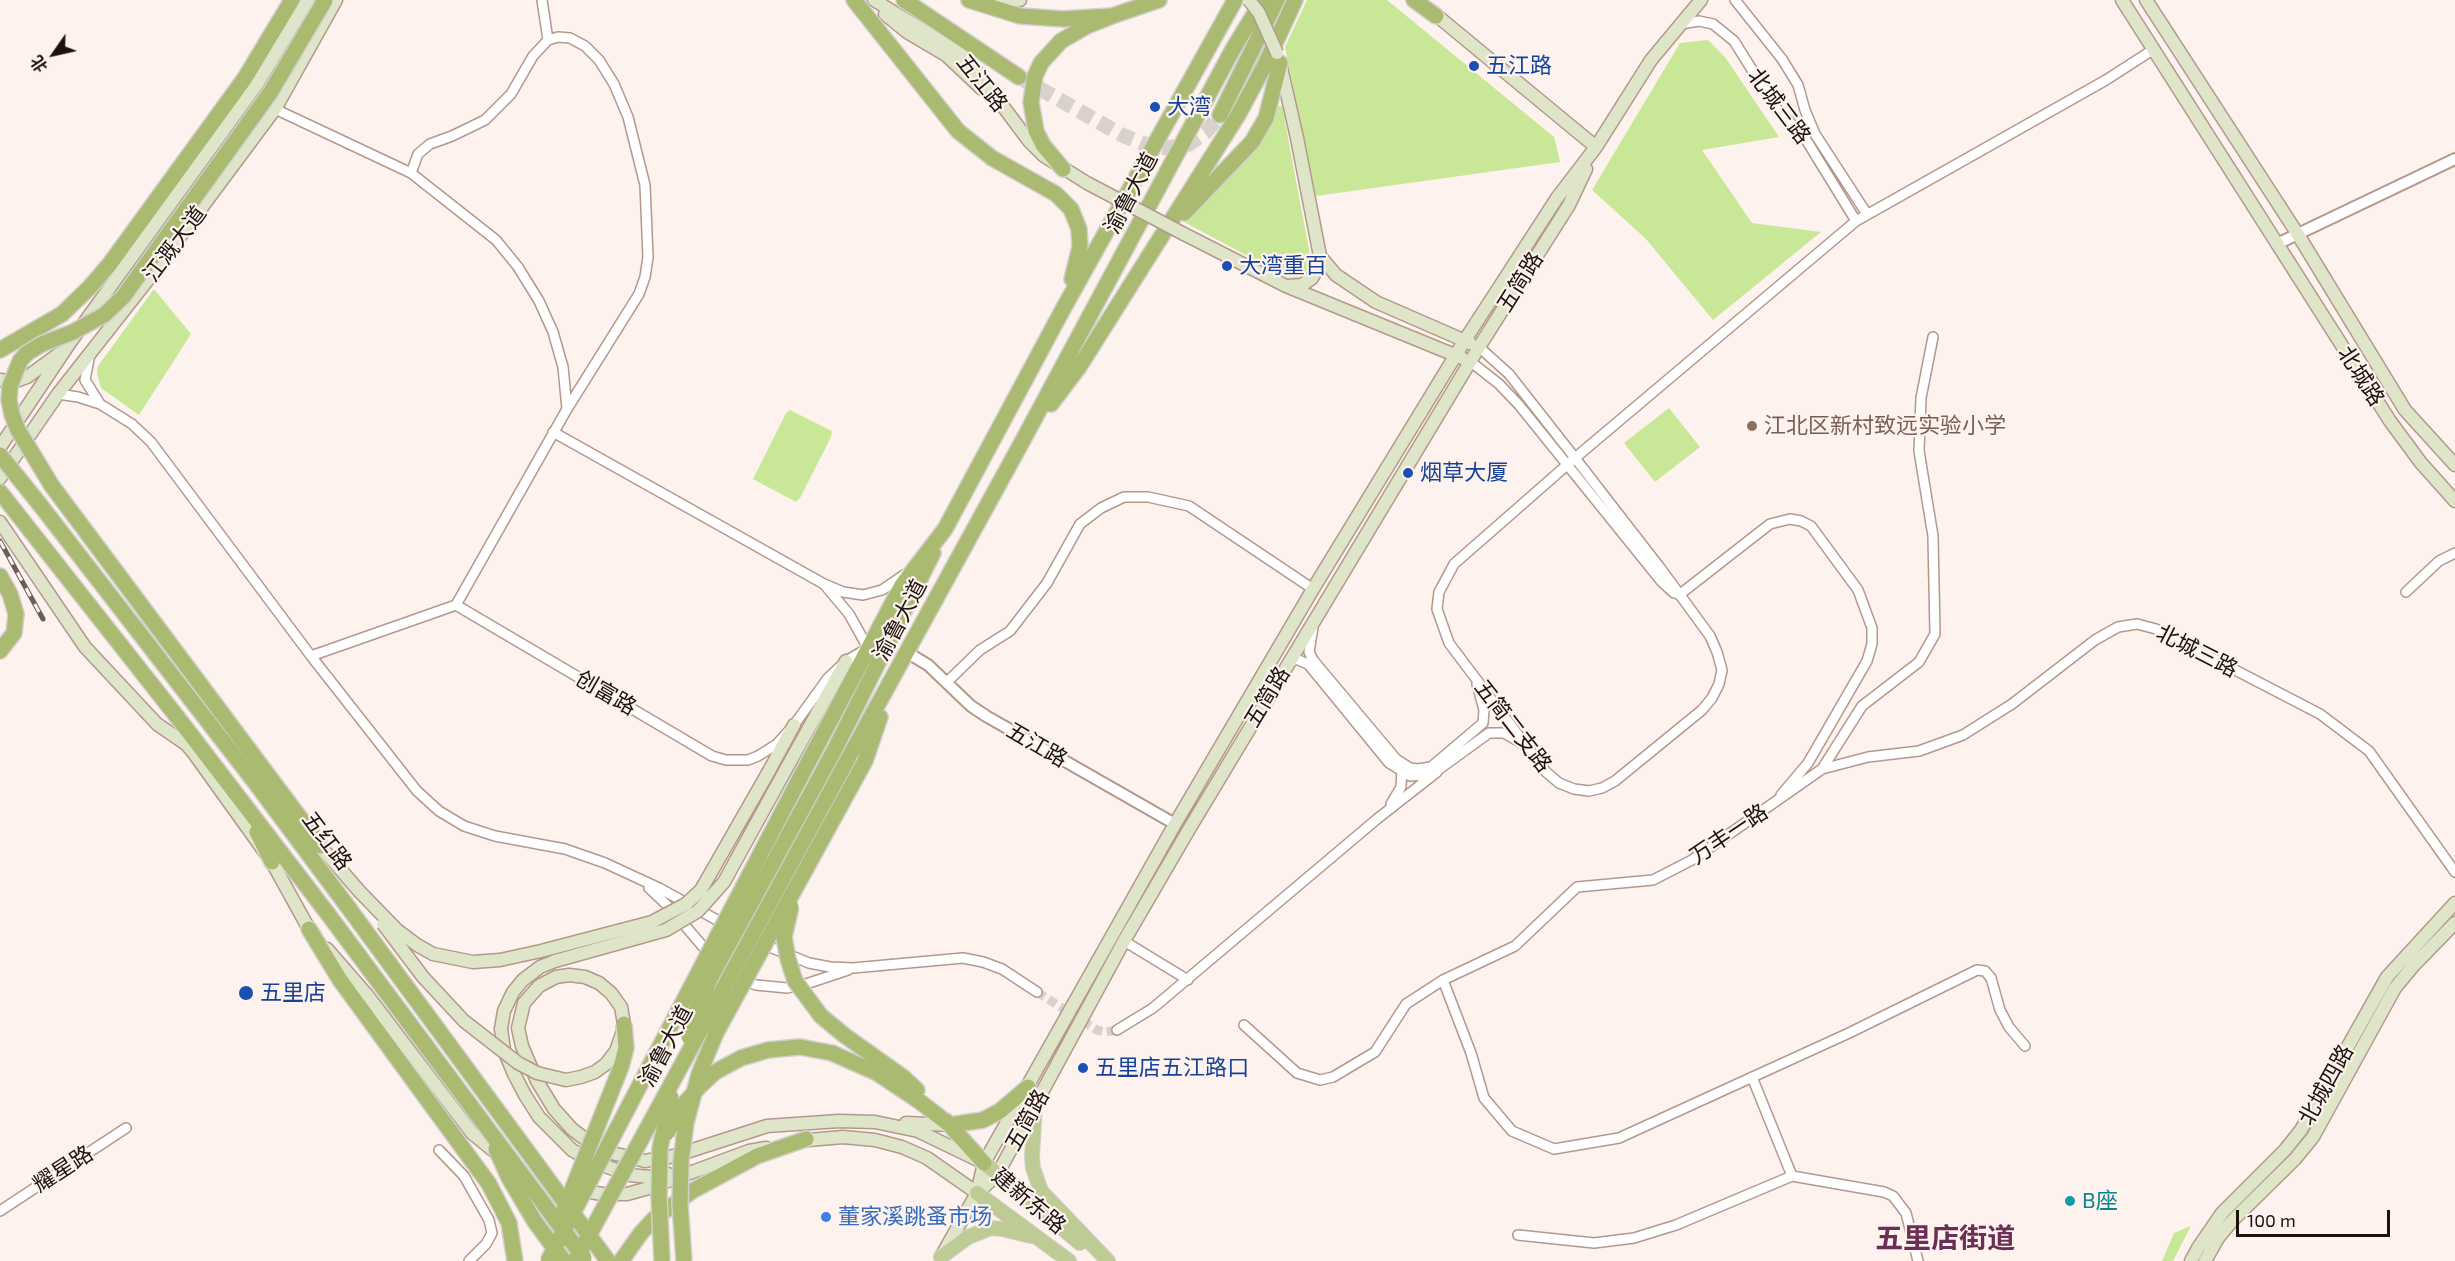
<!DOCTYPE html>
<html>
<head>
<meta charset="utf-8">
<style>
  body { margin:0 }
  #map { position:relative; width:2455px; height:1261px; overflow:hidden; background:#fdf2ed; font-family:"Exo 2","Noto Sans SC",sans-serif }
  canvas { display:block }
  .north { position:absolute; left:24px; top:24px; width:60px; height:60px; -webkit-text-stroke:4px #fdf2ed; paint-order:stroke; rotate:236deg; font-size:16px; font-weight:700; line-height:24px; text-align:center; color:#1c130e }
  .north::after { content:''; display:block; margin:auto; width:21px; height:27px; background:#1c130e; clip-path:polygon(50% 0,100% 100%,50% 72%,0 100%) }
  .scale { position:absolute; left:2236px; top:1210px; width:154px; height:27px; box-sizing:border-box; border:3px solid #1c130e; border-top:0; padding-left:8px; font-size:18px; line-height:21px; white-space:nowrap; color:#1c130e; -webkit-text-stroke:4px #fdf2ed; paint-order:stroke }
</style>
</head>
<body>
<div id="map">
<canvas width="2455" height="1261"></canvas>
<div class="north">北</div>
<div class="scale">100 m</div>
</div>
<script>
const c = document.querySelector('canvas').getContext('2d');
c.lineJoin = 'round';
function fillPath(path, color) { c.fillStyle = color; c.fill(path, 'evenodd'); }
const toPath = rows => new Path2D(rows.map(r => 'M' + r).join(''));
function trace(path, color, width, dash) { c.strokeStyle = color; c.lineWidth = width; c.lineCap = dash ? 'butt' : 'round'; c.setLineDash(dash || []); c.stroke(path); }
function label(font, color, halo, rows, align = 'center') {
  c.font = font + ' "Exo 2","Noto Sans SC",sans-serif'; c.lineWidth = 4.5; c.setLineDash([]); c.textBaseline = 'middle'; c.strokeStyle = halo; c.fillStyle = color; for (const [text, x, y, turn = 0] of rows) {
    c.save(); c.translate(x, y); c.rotate((+turn || 0) * Math.PI / 180); c.textAlign = isNaN(turn) ? turn : align; if (halo) c.strokeText(text, 0, 0); c.fillText(text, 0, 0); c.restore();
  }
}
const green = toPath([
  [1307,0,1387,0,1554,137,1560,162,1316,196,1285,47],
  [1708,40,1725,57,1779,137,1702,150,1752,223,1821,232,1713,320,1646,239,1592,190,1680,43],
  [1277,106,1282,106,1310,255,1308,270,1297,278,1287,277,1184,222,1257,145],
  [154,289,191,334,139,415,101,388,97,374,98,366],
  [1669,408,1700,447,1655,482,1624,443],
  [790,410,832,431,831,437,800,498,796,502,753,479,786,413],
  [2191,1226,2173,1261,2162,1261,2174,1233]
]);
const minorTunnel = toPath([
  [1037,992,1097,1030,1106,1032,1117,1030]
]);
const trunkTunnel = toPath([
  [1019,77,1122,135,1144,144,1167,148,1189,144,1206,132,1220,115]
]);
const minor = toPath([
  [542,0,548,40],
  [1735,0,1782,59,1798,85,1805,110,1815,134,1867,214],
  [1681,24,1699,21,1713,24,1734,41,1776,108,1805,138,1856,221],
  [275,109,411,173,496,240,518,267,539,301,553,332,563,367,567,409],
  [411,173,418,154,430,144,452,136,485,120,511,94,533,56,548,40,558,37,570,38,585,46,599,60,614,84,628,117,645,185,648,257,645,277,639,294,567,409,456,605],
  [1479,347,1509,374,1575,458,1661,569,1710,636,1717,652,1722,670,1719,684,1712,698,1702,710,1615,781,1602,788,1589,791,1574,789,1559,783,1546,772,1449,643,1437,609,1439,592,1454,564,1575,458,1856,221,2106,80,2154,49],
  [1471,362,1499,384,1519,405,1661,581,1674,593],
  [58,394,78,397,100,404,85,380,89,359],
  [100,404,132,424,151,442,311,656,417,791,439,811,464,826,495,836,565,849,605,863,659,888,755,941,809,963,830,967,853,968,963,958,983,962,1002,969,1037,992],
  [553,432,824,584],
  [2406,592,2439,561,2455,553],
  [1679,595,1770,524,1790,519,1801,521,1811,526,1858,590,1872,628,1872,644,1867,661,1808,763,1781,795],
  [1313,627,1309,652,1313,660,1396,759,1410,768,1418,769,1431,767,1483,723,1484,710,1477,684],
  [311,656,456,605,712,756,726,760,748,760,758,756,777,744,794,725,828,678,846,661,868,648,849,614,824,584,843,592,863,595,882,590,904,575],
  [1289,663,1296,659,1308,664,1389,763,1410,776,1431,775,1489,733,1504,733,1520,742],
  [947,682,980,650,1010,631,1047,583,1080,524,1101,508,1124,497,1148,497,1189,506,1313,589],
  [1822,769,1868,757,1919,751,1963,735,2012,704,2095,640,2118,627,2137,624,2156,629,2320,714,2369,751,2455,872],
  [1391,804,1401,787,1402,770],
  [649,888,670,908,710,955],
  [1124,941,1188,980],
  [743,980,756,985,787,988,806,984,848,970],
  [1443,980,1471,1053,1484,1098,1512,1131,1554,1149,1619,1138,1849,1033,1977,970,1985,971,1991,978,2000,1010,2009,1027,2025,1046],
  [1244,1025,1297,1073,1320,1080,1333,1077,1375,1052,1406,1004,1443,980,1515,946,1577,887,1653,880,1692,860,1822,769,1862,706,1919,662,1935,634,1933,536,1919,451,1921,398,1933,337],
  [1117,1030,1153,1008,1377,819,1437,772],
  [1752,1077,1792,1176],
  [439,1150,464,1176,489,1220,492,1233,486,1244,469,1261],
  [0,1211,126,1128],
  [1518,1235,1594,1243,1634,1238,1676,1225,1792,1176,1884,1192,1893,1196,1906,1213,1918,1261]
]);
const tertiary = toPath([
  [2277,244,2455,159],
  [908,653,928,665,971,706,986,716,1175,824]
]);
const secondary = toPath([
  [874,0,961,54,975,69,1029,141,1044,156,1087,183],
  [996,0,1020,0],
  [2122,0,2390,421,2421,463,2455,501],
  [2146,0,2297,233,2405,410,2455,465],
  [1430,10,1596,147],
  [885,14,907,32,946,55,982,89],
  [1280,63,1297,138,1320,256,1336,275,1376,302,1470,343],
  [1184,234,1286,286,1462,358],
  [1287,286,1302,285,1312,278,1317,269,1320,256],
  [0,380,13,382,27,377,60,353],
  [0,447,71,341,258,83,308,0],
  [0,478,58,394,150,277,275,109,336,0],
  [0,522,85,647,157,724,186,744,193,752,272,862,309,929,315,936],
  [769,771,794,725],
  [785,771,846,661],
  [315,840,360,892],
  [327,949,367,995,472,1133,500,1156],
  [624,1024,621,1007,611,993,599,983,585,977,569,975,556,977,539,986,524,1003,518,1028,522,1046,537,1081,554,1109,572,1129,594,1146,616,1154,645,1161,674,1156,767,1126,839,1121,875,1122,918,1131,978,1160],
  [501,1029,504,1050,514,1074,525,1095,539,1117,572,1150,591,1161,630,1175,649,1177,668,1174],
  [906,1123,950,1125],
  [797,1141,843,1137,875,1140,902,1147,927,1158,977,1193],
  [578,1190,602,1194,627,1194,649,1188,749,1151,766,1148],
  [977,1193,997,1175,1124,941,1188,831,1479,347,1569,205,1586,169],
  [941,1257,977,1193,984,1163,1175,824,1313,589,1465,340,1557,198,1596,147,1651,60,1701,0],
  [2191,1261,2198,1248,2222,1213,2285,1150,2301,1130,2387,977,2455,903],
  [2205,1261,2218,1238,2232,1221,2295,1159,2313,1137,2395,988,2414,965,2455,923]
]);
const primary = toPath([
  [1035,1105,1032,1157,1033,1168,1041,1191,1108,1261],
  [984,1163,1080,1243],
  [977,1193,1069,1261],
  [941,1257,968,1237,991,1228,1002,1229,1031,1236]
]);
const trunk = toPath([
  [854,0,958,131,992,158,1056,194,1071,209,1079,229,1080,247,1072,279],
  [904,0,1019,77],
  [969,0,1020,16,1063,19,1112,16,1159,0],
  [1414,0,1436,16],
  [1220,115,1277,0],
  [1063,169,1043,145,1036,131,1031,102,1035,76,1041,63,1061,41,1087,26,1112,16],
  [1184,213,1252,142,1266,118,1280,63],
  [0,350,62,314,90,287,109,265,245,78,292,0],
  [1051,404,1079,367,1238,115,1265,65,1295,0],
  [52,486,321,846],
  [0,492,178,718,328,914],
  [41,506,254,781,345,903],
  [0,576,10,594,16,614,14,633,0,651],
  [835,749,933,553],
  [849,757,1022,442,1233,49,1263,0],
  [865,761,880,717],
  [800,778,902,585,945,529,1062,311,1235,0],
  [257,832,272,862],
  [309,929,340,980,489,1184,509,1223,515,1261],
  [844,1035,903,1077,917,1090],
  [832,1053,877,1073,919,1101,950,1125,983,1120,1000,1111,1028,1087],
  [946,1121,984,1163],
  [621,1261,641,1233,654,1219,692,1191,757,1156,806,1139]
]);
const rail = toPath([
  [0,541,43,619]
]);
const secondaryBridge = toPath([
  [1249,0,1259,13,1277,53],
  [1087,183,1184,234],
  [360,892,397,930,417,945,433,954,473,962,500,960,541,951,652,922,686,904,701,890,769,771],
  [383,924,423,977,464,1021,518,1063,537,1073,566,1080,581,1077,595,1072,606,1064,616,1051,623,1031],
  [501,1029,504,1011,513,992,523,980,540,967,555,961,666,930,698,911,724,882,785,771]
]);
const trunkBridge = toPath([
  [0,455,41,506],
  [52,486,18,430,12,415,9,400,10,386,20,361,27,353,42,344,73,332,104,315,123,297,270,93,325,0],
  [345,903,608,1261],
  [791,907,784,937,788,959,795,981,821,1016,844,1035],
  [328,914,584,1258],
  [689,1037,696,1011,711,977,835,749],
  [667,1133,685,1103,699,1087,715,1072,741,1058,768,1050,800,1047,832,1053],
  [496,1149,509,1178,535,1222,564,1261],
  [564,1210,621,1067,626,1048,624,1024],
  [548,1261,800,778],
  [575,1261,849,757],
  [662,1261,659,1196,660,1148,671,1097],
  [684,1261,680,1204,681,1161,686,1123,699,1074,716,1033,865,761]
]);
const markers = [
  [1474,66,6,"#1a4fb4"],
  [1155,107,6,"#1a4fb4"],
  [1227,266,6,"#1a4fb4"],
  [1752,426,6,"#8d6e63"],
  [1408,473,6,"#1a4fb4"],
  [246,993,8,"#1a4fb4"],
  [1083,1068,6,"#1a4fb4"],
  [2070,1201,6,"#0f9aa8"],
  [826,1217,6,"#3f7fe0"]
];
const transitNames = [
  ["五江路",1486,66],
  ["大湾",1167,107],
  ["大湾重百",1239,266],
  ["烟草大厦",1420,473],
  ["五里店",260,993],
  ["五里店五江路口",1095,1068]
];
const streetNames = [
  ["五江路",982,83,51],
  ["北城三路",1779,106,53],
  ["渝鲁大道",1131,193,-62],
  ["江溉大道",175,244,-53],
  ["五简路",1520,282,-58],
  ["北城路",2361,376,57],
  ["渝鲁大道",900,620,-62],
  ["北城三路",2197,651,27],
  ["创富路",606,693,30],
  ["五简路",1267,697,-59],
  ["五简二支路",1513,726,52],
  ["五江路",1037,745,30],
  ["万丰一路",1729,834,-34],
  ["五红路",327,841,53],
  ["渝鲁大道",666,1046,-62],
  ["北城四路",2326,1085,-61],
  ["五简路",1027,1120,-61],
  ["耀星路",63,1169,-33],
  ["建新东路",1029,1201,40]
];
const educationNames = [
  ["江北区新村致远实验小学",1764,426]
];
const cultureNames = [
  ["B座",2082,1201]
];
const shopNames = [
  ["董家溪跳蚤市场",838,1217]
];
const districtNames = [
  ["五里店街道",1945,1239]
];
fillPath(green, '#c8e797');
trace(minorTunnel, '#dbd1cc', 9, [9, 4.5]);
trace(trunkTunnel, '#dbd1cc', 15, [15, 8]);
trace(minor, '#b2998c', 12);
trace(tertiary, '#b2998c', 14);
trace(secondary, '#b2998c', 15);
trace(primary, '#d2d0cf', 16);
trace(trunk, '#d2d0cf', 18);
trace(minor, '#fff', 9);
trace(tertiary, '#fff', 10);
trace(secondary, '#dfe5c9', 12);
trace(primary, '#bfcb94', 14);
trace(trunk, '#aaba70', 15);
trace(rail, '#695f5a', 5);
trace(rail, '#fdf2ed', 3, [9]);
trace(secondaryBridge, '#b2998c', 15, []);
trace(trunkBridge, '#d2d0cf', 18, []);
trace(secondaryBridge, '#dfe5c9', 12);
trace(trunkBridge, '#aaba70', 15);
for (const [x, y, r, color] of markers) { const dot = new Path2D(); dot.arc(x, y, r, 0, 2 * Math.PI); c.fillStyle = color; c.fill(dot); trace(dot, '#fdf2ed', 2); }
label('22px', '#164399', '#fdf2ed', transitNames, 'left');
label('22px', '#1c130e', '#fdf2ed', streetNames);
label('22px', '#785e54', '#fdf2ed', educationNames, 'left');
label('22px', '#0d838f', '#fdf2ed', cultureNames, 'left');
label('22px', '#366cbe', '#fdf2ed', shopNames, 'left');
label('bold 28px', '#6b2e55', '#fdf2ed', districtNames);
</script>
</body>
</html>
